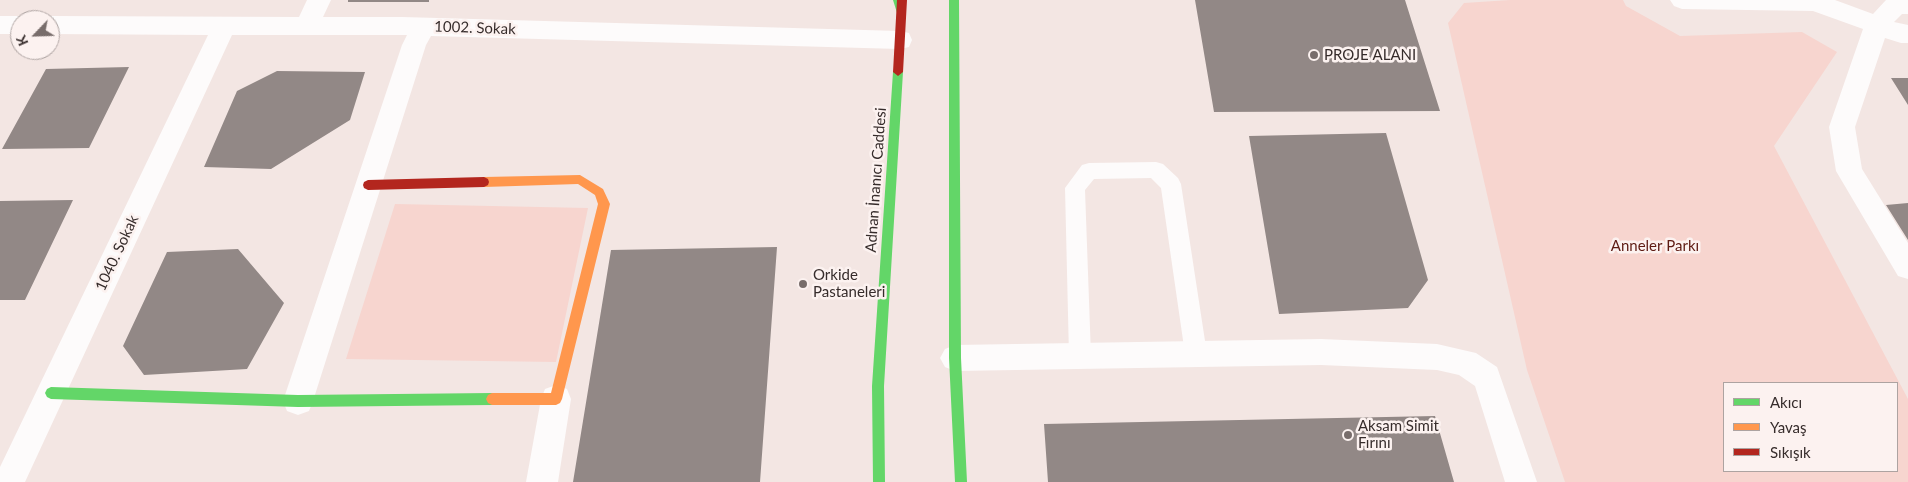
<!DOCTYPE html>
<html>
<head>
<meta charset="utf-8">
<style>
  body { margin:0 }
  #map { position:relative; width:1908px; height:482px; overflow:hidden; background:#f3e6e3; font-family:Lato,sans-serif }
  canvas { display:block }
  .legend { position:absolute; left:1723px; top:382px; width:175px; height:90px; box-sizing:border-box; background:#fcf2f0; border:1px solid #ada3a1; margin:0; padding:6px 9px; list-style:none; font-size:15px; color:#362c2b }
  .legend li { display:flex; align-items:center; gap:10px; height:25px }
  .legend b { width:25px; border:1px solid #ada3a1 }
  .north { position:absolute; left:10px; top:10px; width:50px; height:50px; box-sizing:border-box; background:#fcf2f0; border:1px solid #ada3a1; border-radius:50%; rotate:246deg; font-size:14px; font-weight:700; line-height:20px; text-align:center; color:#362c2b }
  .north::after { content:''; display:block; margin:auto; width:18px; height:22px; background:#786d6b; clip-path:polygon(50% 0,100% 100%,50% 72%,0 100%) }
</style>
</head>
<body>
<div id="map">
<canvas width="1908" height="482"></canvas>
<ul class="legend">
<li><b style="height:6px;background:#63d668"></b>Akıcı</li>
<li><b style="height:6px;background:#ff974d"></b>Yavaş</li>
<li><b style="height:6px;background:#b3261e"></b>Sıkışık</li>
</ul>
<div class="north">K</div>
</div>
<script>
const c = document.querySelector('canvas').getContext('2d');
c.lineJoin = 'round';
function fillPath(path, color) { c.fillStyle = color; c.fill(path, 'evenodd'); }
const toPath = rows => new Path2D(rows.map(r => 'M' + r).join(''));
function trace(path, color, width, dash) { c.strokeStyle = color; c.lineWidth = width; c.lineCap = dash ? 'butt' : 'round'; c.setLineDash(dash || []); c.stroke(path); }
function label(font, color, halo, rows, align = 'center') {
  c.font = font + ' Lato,sans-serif'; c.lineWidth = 5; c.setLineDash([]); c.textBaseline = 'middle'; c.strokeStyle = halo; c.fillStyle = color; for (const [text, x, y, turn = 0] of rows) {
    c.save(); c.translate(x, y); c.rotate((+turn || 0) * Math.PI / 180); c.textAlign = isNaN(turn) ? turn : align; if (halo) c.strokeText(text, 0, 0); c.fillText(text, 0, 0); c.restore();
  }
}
const green = toPath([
  [1510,0,1623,0,1626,6,1680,36,1802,32,1837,52,1774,146,1908,399,1908,482,1565,482,1527,370,1448,23,1464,3],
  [1724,383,1897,383,1897,471,1724,471],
  [395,204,588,208,556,362,346,359]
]);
const building = toPath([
  [348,0,429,0,429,2,348,2],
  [1195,0,1405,0,1440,111,1214,112],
  [129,67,89,148,2,149,46,69],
  [277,71,365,72,350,120,271,169,204,167,237,91],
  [1891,78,1908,78,1908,105],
  [1386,133,1428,280,1408,308,1279,314,1249,136],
  [73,200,25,300,0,300,0,201],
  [1908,203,1908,240,1886,205],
  [777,247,760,482,573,482,611,250],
  [238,249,284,303,247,369,144,375,123,346,167,252],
  [1435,416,1454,482,1048,482,1044,424]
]);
const lane = toPath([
  [1156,162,1163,164,1178,178,1181,184,1207,354,1204,361,1196,364,1188,361,1185,354,1161,188,1151,178,1094,179,1085,190,1091,356,1088,363,1080,366,1072,363,1069,356,1065,188,1082,165,1089,163,1156,162]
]);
const street = toPath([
  [307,0,331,0,323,17,402,17,900,31,909,33,912,40,909,47,900,49,431,36,426,45,313,401,309,411,298,415,287,411,283,401,402,45,407,35,232,35,25,482,0,482,0,467,208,35,50,34,50,20,41,20,41,19,50,16,299,17,307,0],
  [1670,0,1835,0,1873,14,1886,0,1908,0,1908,14,1902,14,1894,22,1908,25,1908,43,1901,43,1885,38,1855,127,1862,169,1908,243,1908,279,1898,276,1836,171,1829,127,1863,29,1813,11,1682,9,1674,6,1670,0],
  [0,16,20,16,29,20,20,20,20,34,0,34,0,16],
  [1321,339,1437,344,1476,353,1497,367,1537,482,1505,482,1475,386,1459,375,1437,370,1321,365,955,371,945,367,940,358,945,349,955,345,1321,339],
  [556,385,567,389,571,399,558,482,526,482,541,399,545,389,556,385]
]);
const fast = toPath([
  [893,0,903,0,906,13,904,16,898,16,893,0],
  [949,0,959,0,961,358,967,482,955,482,949,358,949,0],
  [898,68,903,72,884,386,885,482,873,482,872,386,893,72,898,68],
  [51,387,298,395,492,393,496,395,498,399,496,403,492,405,298,407,51,399,47,397,45,393,47,389,51,387]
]);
const slow = toPath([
  [580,175,603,189,610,204,562,399,560,403,556,405,492,405,488,403,486,399,488,395,492,393,551,393,598,204,595,195,578,184,484,187,480,185,479,182,480,179,484,177,580,175]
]);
const jam = toPath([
  [897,0,907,0,903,72,898,76,893,72,897,0],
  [484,177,488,179,489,182,488,185,484,187,368,190,364,188,363,185,364,182,368,180,484,177]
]);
const markers = [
  [1314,55,5,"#786d6b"],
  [803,284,5,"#786d6b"],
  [1348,435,5,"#786d6b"]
];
const streetNames = [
  ["1002. Sokak",475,28,2],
  ["Adnan İnanıcı Caddesi",876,180,-86],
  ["1040. Sokak",117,253,-65]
];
const poiNames = [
  ["PROJE ALANI",1324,55],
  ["Orkide",813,275],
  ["Pastaneleri",813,292],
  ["Aksam Simit",1358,426],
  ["Fırını",1358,443]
];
const parkNames = [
  ["Anneler Parkı",1655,246]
];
fillPath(green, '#f7d5cf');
fillPath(building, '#928886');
fillPath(lane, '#fdfbfb');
fillPath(street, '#fdfbfb');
fillPath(fast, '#63d668');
fillPath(slow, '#ff974d');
fillPath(jam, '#b3261e');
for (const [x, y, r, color] of markers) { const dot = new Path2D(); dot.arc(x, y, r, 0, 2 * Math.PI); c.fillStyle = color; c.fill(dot); trace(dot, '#fcf2f0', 2); }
label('15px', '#362c2b', '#fcf2f0', streetNames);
label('15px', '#362c2b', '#fcf2f0', poiNames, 'left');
label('15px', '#5e1b13', '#fcf2f0', parkNames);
</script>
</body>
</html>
